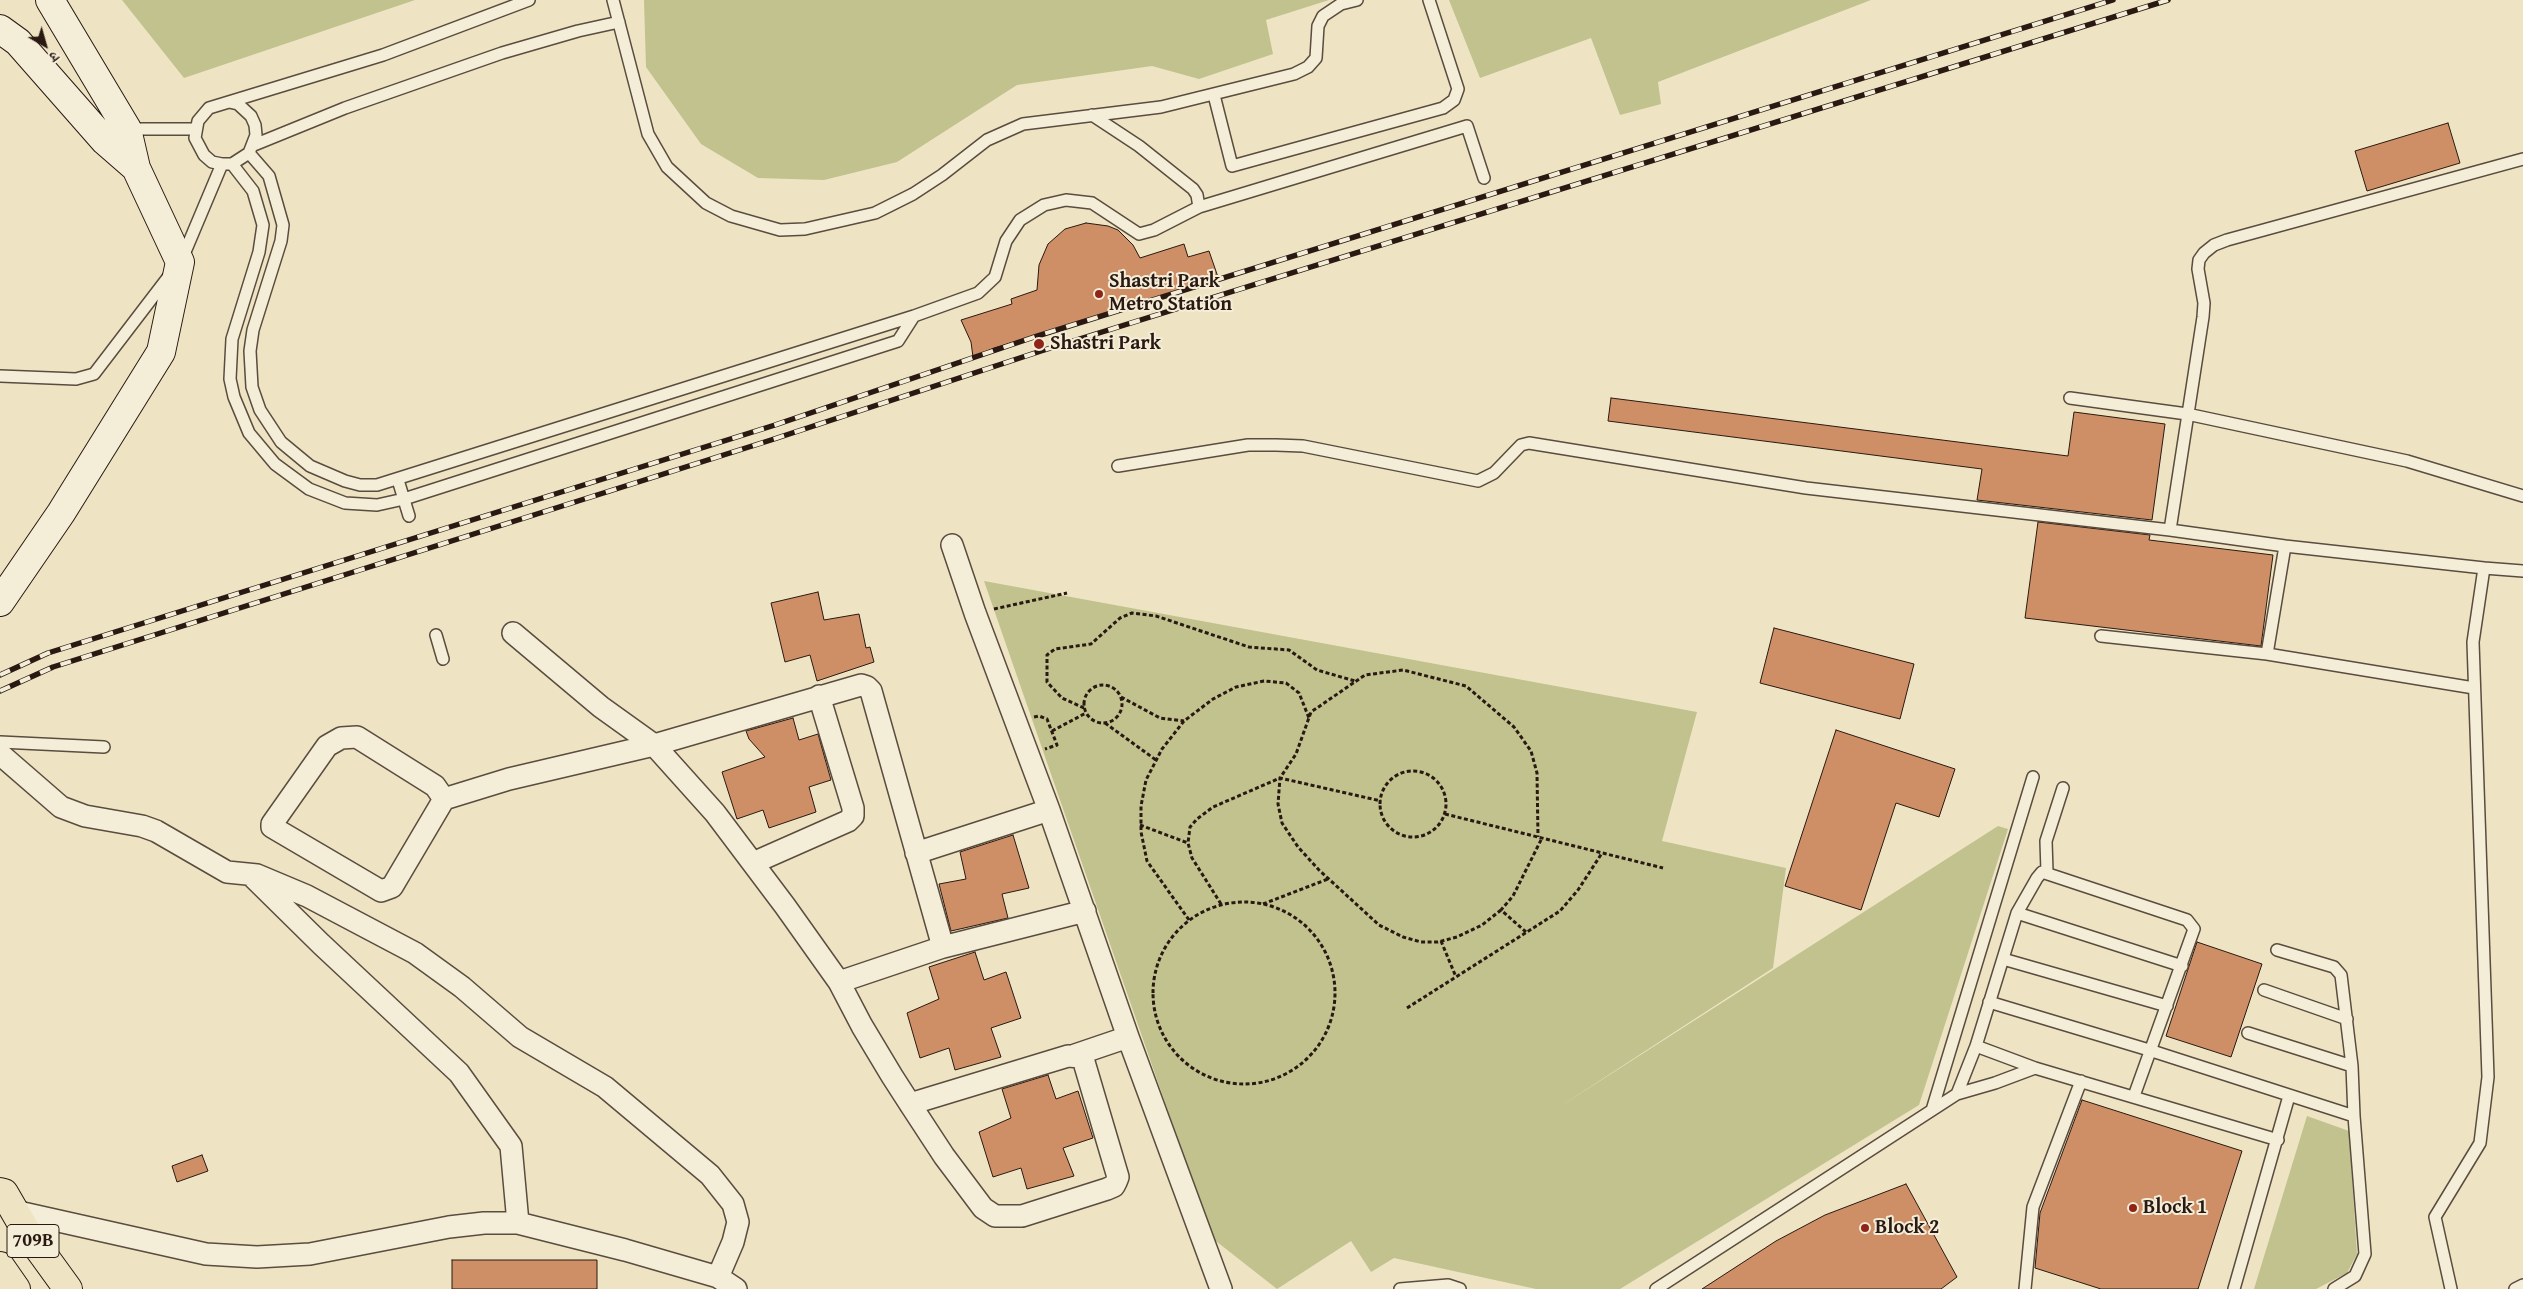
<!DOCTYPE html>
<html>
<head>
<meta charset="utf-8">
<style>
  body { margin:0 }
  #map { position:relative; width:2523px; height:1289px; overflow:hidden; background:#eee4c3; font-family:"Gentium Book Plus","Noto Serif Devanagari",serif }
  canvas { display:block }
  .north { position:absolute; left:20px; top:20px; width:50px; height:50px; -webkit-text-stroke:4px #f4edd8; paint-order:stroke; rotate:142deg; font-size:14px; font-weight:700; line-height:20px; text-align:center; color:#291912 }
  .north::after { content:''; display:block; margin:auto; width:18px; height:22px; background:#291912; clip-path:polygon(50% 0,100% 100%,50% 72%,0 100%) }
</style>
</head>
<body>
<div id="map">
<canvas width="2523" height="1289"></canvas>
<div class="north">उ</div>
</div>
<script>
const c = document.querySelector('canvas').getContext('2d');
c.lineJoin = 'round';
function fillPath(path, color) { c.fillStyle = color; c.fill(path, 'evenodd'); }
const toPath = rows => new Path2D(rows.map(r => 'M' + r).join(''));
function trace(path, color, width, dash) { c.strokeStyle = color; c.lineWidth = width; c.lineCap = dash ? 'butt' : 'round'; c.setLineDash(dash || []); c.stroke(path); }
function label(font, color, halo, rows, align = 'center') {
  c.font = font + ' "Gentium Book Plus",serif'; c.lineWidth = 4; c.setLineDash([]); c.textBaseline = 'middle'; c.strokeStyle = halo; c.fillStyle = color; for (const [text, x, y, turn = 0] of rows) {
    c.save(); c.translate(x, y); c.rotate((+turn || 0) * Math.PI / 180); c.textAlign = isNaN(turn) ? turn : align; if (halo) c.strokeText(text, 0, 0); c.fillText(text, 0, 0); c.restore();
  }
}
const green = toPath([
  [122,0,415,0,184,78],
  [644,0,1329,0,1266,20,1273,54,1199,79,1152,66,1017,85,897,162,824,180,758,178,701,144,646,67],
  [1449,0,1871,0,1658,82,1661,104,1620,115,1591,38,1480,78],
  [984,581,1697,712,1662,841,1786,868,1773,968,1553,1111,1998,826,2008,829,1919,1105,1620,1289,1536,1289,1394,1258,1371,1272,1351,1241,1277,1289,1212,1238],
  [2307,1116,2349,1131,2357,1254,2347,1273,2316,1289,2254,1289]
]);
const building = toPath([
  [2448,123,2460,163,2367,191,2355,151,2448,123],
  [1086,223,1108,226,1118,230,1133,245,1140,258,1184,244,1188,257,1209,251,1219,280,994,348,973,357,971,342,961,320,1012,304,1011,299,1037,290,1039,265,1048,244,1065,229,1086,223],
  [1611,398,2068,456,2074,412,2165,424,2152,520,1977,500,1982,469,1608,421,1611,398],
  [2038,522,2150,535,2149,540,2273,555,2261,646,2025,618,2038,522],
  [818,592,824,620,859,614,866,648,870,647,874,662,817,681,810,655,785,662,771,603,818,592],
  [1774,628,1914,664,1900,719,1760,683,1774,628],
  [793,718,799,740,818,734,831,780,809,787,816,812,769,828,763,810,737,819,722,772,765,757,749,739,746,731,793,718],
  [1836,730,1955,769,1939,817,1896,803,1861,910,1785,886,1836,730],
  [1013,835,1029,888,1002,894,1008,918,951,931,939,884,966,879,960,852,1013,835],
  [2197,942,2262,964,2231,1057,2166,1036,2197,942],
  [975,952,984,980,1006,972,1021,1018,991,1028,1001,1057,955,1070,949,1048,920,1058,907,1013,939,999,929,967,975,952],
  [1048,1075,1056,1099,1078,1091,1093,1138,1063,1148,1074,1176,1027,1189,1021,1168,993,1177,979,1132,1011,1118,1002,1089,1048,1075],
  [2082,1100,2242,1151,2198,1289,2101,1289,2035,1268,2040,1213,2082,1100],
  [202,1155,208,1171,177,1182,172,1166,202,1155],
  [1906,1184,1957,1277,1941,1289,1702,1289,1776,1241,1825,1215,1906,1184],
  [452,1260,597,1260,597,1289,452,1289,452,1260]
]);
const path = toPath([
  [994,609,1067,593],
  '1084 704a19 19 0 1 1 38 0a19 19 0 1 1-38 0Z',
  [1121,697,1160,718,1184,721],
  [1084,708,1062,698,1047,682,1047,655,1055,649,1091,644,1120,618,1132,613,1156,616,1249,647,1289,650,1317,670,1355,681],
  [1034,717,1039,716,1047,719,1057,745,1045,749],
  [1105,723,1156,760],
  [1052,731,1086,713],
  '1380 804a33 33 0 1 1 66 0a33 33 0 1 1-66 0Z',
  [1445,814,1663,868],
  [1140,825,1188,843],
  '1153 993a91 91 0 1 1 182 0a91 91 0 1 1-182 0Z',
  [1221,904,1192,858,1188,843,1190,827,1197,819,1213,807,1280,778,1381,801],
  [1263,904,1328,879],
  [1501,910,1482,925,1457,937,1438,942,1421,942,1403,937,1379,925,1319,870,1298,847,1282,823,1278,804,1280,778,1296,754,1311,712,1365,675,1403,670,1466,686,1514,727,1531,751,1537,773,1538,837],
  [1189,920,1147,861,1141,832,1141,806,1146,780,1162,749,1184,721,1213,699,1236,687,1264,681,1286,683,1299,693,1309,718],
  [1526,932,1501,910,1513,896,1542,838],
  [1441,941,1456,977],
  [1407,1008,1560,911,1578,890,1602,853]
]);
const lane = toPath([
  [613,0,648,134,667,167,706,203,731,216,780,230,805,229,875,213,913,194,942,175,987,140,1023,124,1161,107,1294,74,1308,67,1316,58,1318,26,1323,16,1341,4,1357,0],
  [1214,95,1232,166,1443,108,1454,100,1458,89,1429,0],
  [229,102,238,104,251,116,255,125,256,135,249,153,232,164,222,164,212,162,204,155,195,138,198,121,209,108,383,55,529,0],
  [127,129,195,129],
  [254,145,345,108,502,53,578,31,619,22],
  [249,153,269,176,283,225,281,241,253,330,250,351,252,387,260,410,281,442,310,466,345,481,360,485,377,485,914,316,978,293,995,277,1006,241,1020,220,1044,205,1066,200,1092,203,1139,234,1154,230,1199,207,1197,195,1193,189,1139,146,1092,115],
  [232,164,253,191,263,225,259,252,232,339,230,379,234,397,249,433,275,464,309,489,345,503,377,505,404,499,898,341,914,316],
  [1199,207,1467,126,1484,178],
  [182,259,222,164],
  [0,376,76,379,94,374,169,276],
  [2070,398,2187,414,2407,461,2523,496],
  [1118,466,1248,445,1276,445,1303,446,1478,481,1494,473,1521,445,1529,443,1806,488,2170,530,2285,546,2484,568],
  [398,480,409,516],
  [2170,530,2203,317,2204,303,2198,269,2199,260,2204,253,2214,245,2227,240,2523,159],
  [436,635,443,659],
  [2101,636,2267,654,2474,688],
  [2267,654,2285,546],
  [0,742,104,747],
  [2047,872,2046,841,2063,788],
  [2017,913,2182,966],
  [2277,950,2334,967,2341,975,2352,1066,2354,1116],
  [2003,959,2167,1006],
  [2264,990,2347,1019],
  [1989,1002,2149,1050,2354,1116,2365,1254,2355,1276,2334,1289],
  [2248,1033,2352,1066],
  [1976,1046,1957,1094,1995,1083,2035,1068],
  [2134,1096,2194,929,2187,920,2042,872,2037,878,2017,913,1976,1046,2035,1068,2278,1140],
  [1932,1110,2033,777],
  [1400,1289,1448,1285,1460,1289],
  [1656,1289,1957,1094],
  [2025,1289,2033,1207,2081,1081],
  [2234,1289,2289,1096],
  [2451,1289,2435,1217,2480,1143,2488,1077,2473,642,2484,568,2523,571],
  [2515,1289,2523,1285]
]);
const street = toPath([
  [952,545,975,613,1049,810,1128,1037,1221,1289],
  [0,754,61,807,85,816,142,826,156,831,227,872,257,875,307,896,415,953,462,987,520,1037,605,1087,710,1175,733,1204,738,1222,733,1242,718,1277,736,1289],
  [444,799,392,887,381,891,272,827,272,824,327,746,341,738,357,737,435,786,444,799,509,779,654,745,601,707,513,633],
  [916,853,1049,810],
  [753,863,848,821,853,816,853,808,819,696],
  [254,878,321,944,459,1073,511,1146,518,1223],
  [839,982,943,947,1085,911],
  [1075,1055,1128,1037],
  [910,1104,1068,1056,1081,1057,1084,1062,1118,1177,1116,1182,1114,1186,1107,1189,1022,1216,995,1216,983,1208,944,1156,910,1104,892,1076,862,1026,839,982,785,906,715,813,654,745,861,685,867,687,871,691,943,947],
  [14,1211,206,1254,257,1257,310,1254,449,1227,484,1223,518,1223,625,1250,718,1277]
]);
const secondary = toPath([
  [0,29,18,42,105,141,136,168],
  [0,602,61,513,161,352,180,262,136,168,127,129,50,0]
]);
const highway = toPath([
  [0,1192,4,1193,26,1231,68,1289],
  [0,1266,16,1289]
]);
const rail = toPath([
  [0,675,48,653,775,425,1037,336,2113,0],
  [0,691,53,667,771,440,1041,351,2168,0]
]);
const markers = [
  [1099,294,5,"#8f2418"],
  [1039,344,6,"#8f2418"],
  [2133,1208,5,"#8f2418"],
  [1865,1228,5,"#8f2418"]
];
const shields = [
  [33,1241,52]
];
const shieldNames = [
  ["709B",33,1241]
];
const poiNames = [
  ["Shastri Park",1109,282],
  ["Metro Station",1109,305],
  ["Shastri Park",1050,344],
  ["Block 1",2143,1208],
  ["Block 2",1875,1228]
];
fillPath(green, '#c1c28e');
fillPath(building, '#ce8f67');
trace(building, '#291912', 1);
trace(lane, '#5a4c3e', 14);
trace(street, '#5a4c3e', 24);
trace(secondary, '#291912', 30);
trace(highway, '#291912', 30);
trace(path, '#291912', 3, [4, 2.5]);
trace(lane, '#f4edd8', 11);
trace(street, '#f4edd8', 21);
trace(secondary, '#f4edd8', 28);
trace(highway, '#eee4c3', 28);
trace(rail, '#291912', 5.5);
trace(rail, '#f4edd8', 4, [11]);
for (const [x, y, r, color] of markers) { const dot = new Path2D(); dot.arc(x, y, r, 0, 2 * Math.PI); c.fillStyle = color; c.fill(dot); trace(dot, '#f4edd8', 2); }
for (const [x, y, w] of shields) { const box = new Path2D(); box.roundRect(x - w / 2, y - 16.5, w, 33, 4); c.fillStyle = '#f4edd8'; c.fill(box); trace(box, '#291912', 1); }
label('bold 19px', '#291912', null, shieldNames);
label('bold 20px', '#291912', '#f4edd8', poiNames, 'left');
</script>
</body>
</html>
